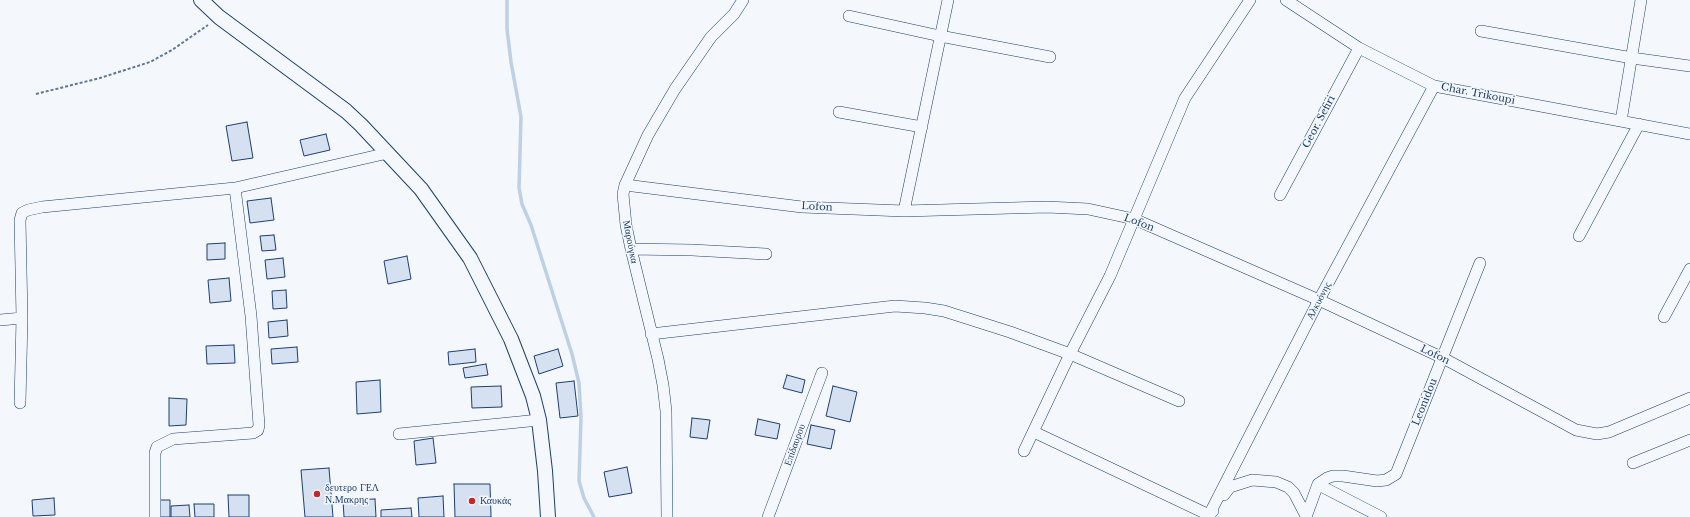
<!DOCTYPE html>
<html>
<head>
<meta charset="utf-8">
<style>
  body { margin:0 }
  canvas { display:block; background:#f4f7fb }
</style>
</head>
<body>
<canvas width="1690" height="517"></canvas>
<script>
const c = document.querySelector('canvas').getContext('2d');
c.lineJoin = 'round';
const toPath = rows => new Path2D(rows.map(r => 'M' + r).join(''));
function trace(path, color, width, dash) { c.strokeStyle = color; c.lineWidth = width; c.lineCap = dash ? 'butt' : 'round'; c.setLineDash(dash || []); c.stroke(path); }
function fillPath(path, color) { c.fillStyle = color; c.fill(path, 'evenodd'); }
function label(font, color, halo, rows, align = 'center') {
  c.font = font + ' "Libre Baskerville",serif'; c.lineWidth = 3; c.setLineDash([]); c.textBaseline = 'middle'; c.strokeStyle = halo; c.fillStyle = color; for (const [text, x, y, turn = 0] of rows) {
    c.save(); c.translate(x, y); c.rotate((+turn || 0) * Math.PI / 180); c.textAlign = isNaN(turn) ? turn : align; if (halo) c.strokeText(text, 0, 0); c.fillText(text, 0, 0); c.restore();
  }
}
const stream = toPath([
  [507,0,507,29,511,62,521,117,519,188,522,204,531,225,572,354,579,383,581,417,579,481,584,498,594,517]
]);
const building = toPath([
  [247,122,253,158,232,161,226,126,247,122],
  [326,134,330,150,304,156,300,140,326,134],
  [271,198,274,220,250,223,247,201,271,198],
  [274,235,276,250,262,251,260,236,274,235],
  [225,243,225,259,207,260,207,244,225,243],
  [407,256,411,279,388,284,384,261,407,256],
  [283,258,285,277,267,279,265,260,283,258],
  [229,278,231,301,210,303,208,280,229,278],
  [286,290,287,308,273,309,272,291,286,290],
  [287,320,288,336,269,338,268,322,287,320],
  [234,345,235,363,207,364,206,346,234,345],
  [297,347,298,362,272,364,271,349,297,347],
  [475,349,476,362,449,365,448,352,475,349],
  [558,349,563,366,539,374,534,356,558,349],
  [486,364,488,375,465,378,463,368,486,364],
  [787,375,805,380,802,393,783,388,787,375],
  [380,380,381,412,357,414,356,382,380,380],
  [574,381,578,416,560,418,556,383,574,381],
  [501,386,502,407,472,408,471,387,501,386],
  [833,386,857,392,850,422,826,416,833,386],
  [169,398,187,399,186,425,169,426,169,398],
  [692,418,710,420,707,439,690,437,692,418],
  [758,419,780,424,777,439,755,435,758,419],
  [811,425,835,430,831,449,807,444,811,425],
  [433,438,436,463,416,465,414,441,433,438],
  [627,467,632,493,609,497,604,472,627,467],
  [329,468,333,517,305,517,301,470,329,468],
  [454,484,490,484,491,517,455,517,454,484],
  [228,495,249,495,249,517,229,517,228,495],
  [443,496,444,517,419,517,418,498,443,496],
  [54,498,55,515,33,516,32,500,54,498],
  [375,499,376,517,344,517,343,500,375,499],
  [158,500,170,500,170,517,158,517,158,500],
  [194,504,214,504,214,517,195,517,194,504],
  [189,505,190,517,171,517,171,506,189,505],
  [411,508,412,517,381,517,381,510,411,508]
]);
const path = toPath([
  [36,94,100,78,150,62,172,50,208,25]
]);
const minor = toPath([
  [1286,0,1359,48,1434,86,1690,134],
  [849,16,940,36,1050,57],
  [1481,31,1632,58,1690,66],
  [839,112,922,127],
  [1621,121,1641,0],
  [625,185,802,207,904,211,1047,207,1088,209,1134,219,1319,300,1443,358,1576,430,1597,434,1609,432,1690,398],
  [1280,195,1359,48],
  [904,211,948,0],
  [1579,236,1639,124],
  [631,249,692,250,766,254],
  [1664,317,1690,269],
  [0,320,22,318],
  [651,334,895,306,925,308,944,311,1010,332,1070,354,1179,401],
  [20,403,22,318,20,220,22,213,28,210,42,207,235,188,388,153],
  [1034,432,1209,515,1213,511],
  [399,434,539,420],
  [1024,451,1070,354,1110,276,1185,98,1250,0],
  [1633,463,1690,440],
  [1319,485,1381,517],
  [1224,495,1230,487,1252,480,1276,482,1288,487,1294,493,1306,516],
  [155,517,155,453,157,447,173,439,253,433,258,430,259,425,251,316,235,188],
  [667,517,666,411,663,385,658,359,631,249,626,225,623,194,625,185,648,135,675,89,711,37,734,14,743,0],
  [768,517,822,373],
  [1208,517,1319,300,1434,86],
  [1306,517,1318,484,1327,478,1333,476,1343,476,1377,481,1386,480,1396,474,1480,263]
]);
const tertiary = toPath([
  [201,0,219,17,346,111,361,125,421,189,470,258,511,339,533,396,539,420,545,471,548,517]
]);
const markers = [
  [317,494,4,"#c62828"],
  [472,501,4,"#c62828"]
];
const streetNames = [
  ["Char. Trikoupi",1478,94,11],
  ["Geor. Sefiri",1319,122,-62],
  ["Lofon",817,207,3],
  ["Lofon",1139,223,20],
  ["Μαρούγκα",630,242,79],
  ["Αλκυόνης",1319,301,-62],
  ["Lofon",1435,355,26],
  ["Leonidou",1425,402,-68],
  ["Επίδαυρου",795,445,-70]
];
const poiNames = [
  ["δευτερο ΓΕΛ",325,488],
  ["Ν.Μακρης",325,500],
  ["Καυκάς",480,501]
];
trace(stream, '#bed0e5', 3.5);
fillPath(building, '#d5e0f0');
trace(building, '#1d3f73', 1);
trace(minor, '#1d3f73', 12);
trace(tertiary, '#1d3f73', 16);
trace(path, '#5e769c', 2, [3, 2]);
trace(minor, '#f4f7fb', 11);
trace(tertiary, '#f4f7fb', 14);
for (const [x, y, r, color] of markers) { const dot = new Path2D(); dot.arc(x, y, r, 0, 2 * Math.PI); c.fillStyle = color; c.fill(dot); trace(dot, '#f4f7fb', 1.5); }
label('10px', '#1d3f73', '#f4f7fb', streetNames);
label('10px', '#1d3f73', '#f4f7fb', poiNames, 'left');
</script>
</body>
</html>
